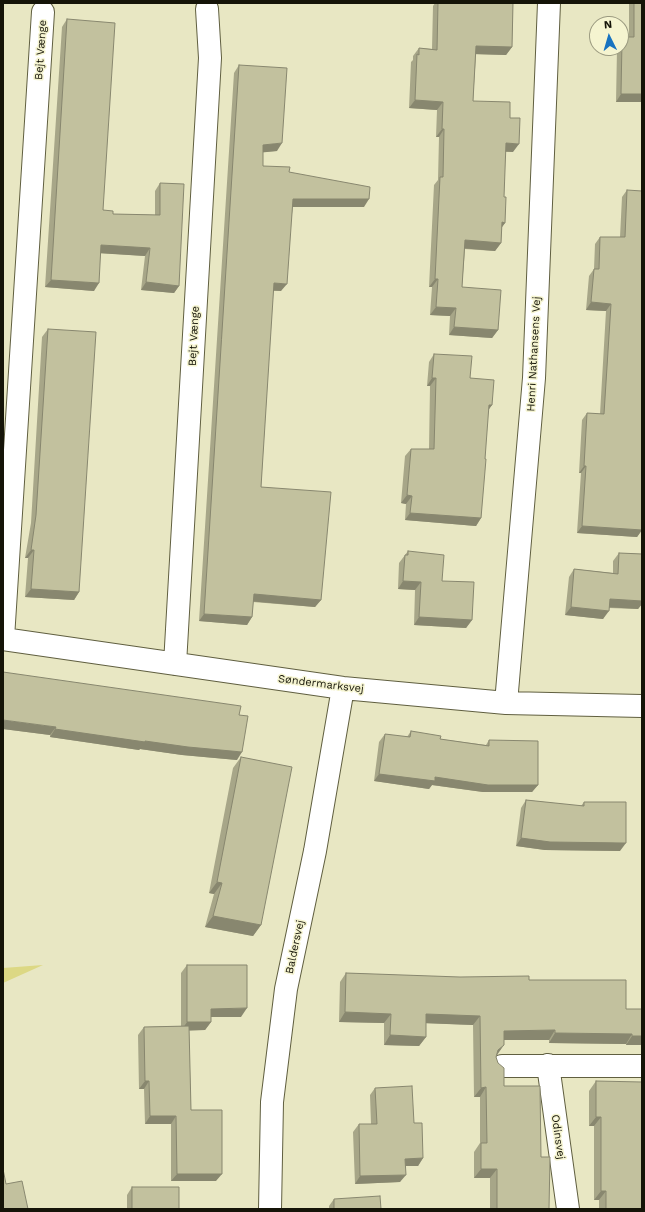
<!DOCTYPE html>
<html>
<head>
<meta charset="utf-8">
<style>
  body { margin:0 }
  #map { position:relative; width:645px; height:1212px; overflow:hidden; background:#e8e7c3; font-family:"Work Sans",sans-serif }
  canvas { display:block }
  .frame { position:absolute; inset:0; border:4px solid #151408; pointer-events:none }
  .north { position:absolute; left:589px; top:16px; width:40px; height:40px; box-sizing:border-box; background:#f5f4d0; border:1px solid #9b9a80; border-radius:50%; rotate:355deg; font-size:11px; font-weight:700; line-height:16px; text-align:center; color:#151408 }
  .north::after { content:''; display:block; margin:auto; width:14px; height:18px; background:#1873c0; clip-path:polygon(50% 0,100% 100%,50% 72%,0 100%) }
</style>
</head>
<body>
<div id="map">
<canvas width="645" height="1212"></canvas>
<div class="frame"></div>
<div class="north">N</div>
</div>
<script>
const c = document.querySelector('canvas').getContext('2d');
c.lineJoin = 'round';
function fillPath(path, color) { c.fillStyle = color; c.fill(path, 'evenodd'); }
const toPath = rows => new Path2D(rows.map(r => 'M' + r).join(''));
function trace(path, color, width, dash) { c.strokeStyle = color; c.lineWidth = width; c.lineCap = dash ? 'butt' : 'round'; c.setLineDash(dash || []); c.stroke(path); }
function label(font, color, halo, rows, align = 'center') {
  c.font = font + ' "Work Sans",sans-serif'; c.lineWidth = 3; c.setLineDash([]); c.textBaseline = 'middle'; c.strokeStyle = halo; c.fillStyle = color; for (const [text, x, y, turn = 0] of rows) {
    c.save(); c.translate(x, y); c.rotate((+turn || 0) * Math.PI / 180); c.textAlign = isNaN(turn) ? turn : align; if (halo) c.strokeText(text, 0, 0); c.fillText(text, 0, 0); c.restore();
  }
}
const green = toPath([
  [43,965,3,983,3,968]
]);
const minor = toPath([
  [3,638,43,12],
  [3,639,343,688,506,703,642,706],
  [175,664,210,58,207,9],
  [506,703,534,378,549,3],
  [548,1065,568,1209],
  [502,1066,642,1066],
  [270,1209,272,1102,286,989,315,851,343,688]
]);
const wall = toPath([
  [435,3,513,3,512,47,506,55,476,54,473,101,510,118,513,152,505,152,504,197,505,223,502,227,501,243,495,251,465,249,462,287,498,330,492,338,449,335,450,316,430,315,432,287,429,287,434,185,438,180,439,137,436,137,437,110,409,108,411,62,413,60,413,56,419,48,432,49,433,6],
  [629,3,642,3,642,102,616,102,617,49,617,48,621,48,621,41,624,37,629,37],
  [67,19,103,210,113,214,155,215,155,191,160,183,179,286,174,293,141,290,145,256,101,253,94,291,45,287,62,27],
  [239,65,277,151,263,152,263,166,289,172,364,207,293,207,281,291,273,291,261,487,321,600,315,607,253,602,252,617,247,625,199,621,234,73],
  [627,190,642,530,637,537,577,533,581,473,579,473,582,420,587,413,600,414,606,311,586,310,589,276,594,269,595,244,600,237,620,237,622,197],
  [48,329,79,592,74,600,25,597,28,558,25,558,31,523,42,337],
  [434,354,470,378,492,405,488,410,481,518,476,526,405,520,406,504,401,503,405,456,411,449,429,449,430,386,427,386,429,362],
  [408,551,442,581,472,620,466,628,414,625,415,590,398,589,399,563],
  [619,553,642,554,642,604,638,609,609,608,603,619,565,615,569,577,574,569,613,573,613,561],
  [239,715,237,760,182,755,140,749,139,750,50,737,50,735,3,729],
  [411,731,440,739,486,745,489,740,538,785,532,792,483,792,432,785,429,789,374,781,379,742,385,734,407,737],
  [241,757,261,925,253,936,205,927,214,894,209,893,233,768],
  [526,800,581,806,584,802,620,851,545,850,516,846,521,808],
  [187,965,241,1017,211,1017,211,1022,205,1030,189,1030,191,1110,216,1181,171,1181,171,1124,145,1124,144,1089,139,1089,138,1035,144,1027,181,1026,181,973],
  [346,973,529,980,626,1009,642,1009,642,1045,626,1045,626,1044,549,1043,549,1040,504,1040,497,1055,496,1057,504,1086,541,1157,549,1209,490,1209,490,1178,474,1178,474,1152,480,1143,480,1097,474,1097,473,1025,426,1023,426,1037,419,1046,384,1045,384,1023,339,1022,340,982],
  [596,1081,642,1209,599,1209,599,1200,594,1200,594,1126,589,1126,589,1091],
  [375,1088,414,1123,423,1158,418,1166,405,1166,400,1182,355,1184,353,1132,359,1124,371,1124,370,1095],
  [132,1187,179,1209,127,1209,127,1195],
  [334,1199,381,1209,329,1209,329,1206]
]);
const shadedWall = toPath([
  [476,46,512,47,506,55,471,54],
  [621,94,642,94,642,102,616,102],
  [415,100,443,102,437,110,409,108],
  [442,129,444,129,439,137,436,137],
  [282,143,277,151,257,153,263,145],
  [506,143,519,144,513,152,500,151],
  [293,199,369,199,364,207,288,207],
  [502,222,505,223,499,231],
  [465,240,501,243,495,251,460,248],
  [101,245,150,248,145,256,96,253],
  [435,279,438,279,432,287,429,287],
  [51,280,99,283,94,291,45,287],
  [146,282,179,286,174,293,141,290],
  [274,283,287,284,281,291,268,290],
  [591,302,611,304,606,311,586,310],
  [436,307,456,308,450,316,430,315],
  [454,327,498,330,492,338,449,335],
  [432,378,436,378,430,386,427,386],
  [489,405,492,405,487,412],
  [584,466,586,466,581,473,579,473],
  [407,495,412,496,406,504,401,503],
  [410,513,481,518,476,526,405,520],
  [582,526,642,530,637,537,577,533],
  [31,550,34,550,28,558,25,558],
  [403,581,421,582,415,590,398,589],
  [31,589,79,592,74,600,25,597],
  [254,594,321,600,315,607,248,601],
  [610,599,642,601,642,604,638,609,605,607],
  [571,607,609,611,603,619,565,615],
  [204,614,252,617,247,625,199,621],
  [419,617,472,620,466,628,414,625],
  [3,720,56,727,50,735,3,729],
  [55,729,145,741,242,752,237,760,182,755,140,749,139,750,50,737],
  [379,774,435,777,538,785,532,792,483,792,432,785,429,789,374,781],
  [521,838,626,843,620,851,545,850,516,846],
  [217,882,222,883,214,894,209,893],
  [213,916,261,925,253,936,205,927],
  [247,1008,241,1017,205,1017,211,1009],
  [345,1012,391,1014,384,1023,339,1022],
  [426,1014,480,1016,473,1025,420,1023],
  [187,1022,211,1022,205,1030,181,1031],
  [555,1030,549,1040,497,1040,504,1031],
  [555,1033,632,1034,626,1044,549,1043],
  [390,1035,426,1037,419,1046,384,1045],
  [632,1036,642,1036,642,1045,626,1045],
  [504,1045,497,1055,491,1059,498,1050],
  [145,1081,149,1081,144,1089,139,1089],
  [486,1087,480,1097,474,1097,481,1088],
  [150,1116,176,1116,171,1124,145,1124],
  [596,1117,601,1117,594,1126,589,1126],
  [423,1158,418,1166,400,1166,405,1159],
  [481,1169,497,1169,490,1178,474,1178],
  [177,1174,222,1174,216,1181,171,1181],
  [406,1175,400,1182,355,1184,360,1176],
  [601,1191,606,1191,599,1200,594,1200]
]);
const building = toPath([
  [438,3,513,3,512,47,476,46,473,101,510,102,510,118,520,118,519,144,506,143,504,197,506,197,505,223,502,222,501,243,465,240,462,287,501,290,498,330,454,327,456,308,436,307,438,279,435,279,440,177,443,177,444,129,442,129,443,102,415,100,417,54,419,55,419,48,437,50,438,3],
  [634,3,642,3,642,94,621,94,622,41,624,41,624,37,634,37,634,3],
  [67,19,115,23,103,210,113,211,113,214,160,215,160,183,184,184,179,286,146,282,150,248,101,245,99,283,51,280,67,19],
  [239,65,287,68,282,143,263,145,263,166,290,167,289,172,370,187,369,199,293,199,287,284,274,283,261,487,331,492,321,600,254,594,252,617,204,614,239,65],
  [627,190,642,191,642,530,582,526,586,466,584,466,587,413,604,414,611,304,591,302,594,269,599,269,600,237,625,237,627,190],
  [48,329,96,332,79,592,31,589,34,550,31,550,36,515,48,329],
  [434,354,472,356,470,378,494,380,492,405,489,405,485,459,486,459,481,518,410,513,412,496,407,495,411,449,434,449,436,378,432,378,434,354],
  [408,551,444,555,442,581,474,582,472,620,419,617,421,582,403,581,405,555,408,555,408,551],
  [619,553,642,554,642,601,610,599,609,611,571,607,574,569,618,574,619,553],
  [3,672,241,706,239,715,248,716,242,752,188,747,145,741,145,742,55,729,56,727,3,720,3,672],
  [411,731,441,736,440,739,489,746,489,740,538,741,538,785,488,785,435,777,435,781,379,774,385,734,410,737,411,731],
  [241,757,292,767,261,925,213,916,222,883,217,882,241,757],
  [526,800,584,806,584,802,626,802,626,843,550,842,521,838,526,800],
  [187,965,247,965,247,1008,211,1009,211,1022,187,1022,187,965],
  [346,973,460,977,529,976,529,980,626,980,626,1009,642,1009,642,1036,632,1036,632,1034,555,1033,555,1030,504,1031,504,1045,498,1050,496,1057,498,1063,504,1068,504,1086,540,1086,541,1157,550,1157,549,1209,497,1209,497,1169,481,1169,481,1143,487,1143,486,1087,481,1088,480,1016,426,1014,426,1037,390,1035,391,1014,345,1012,346,973],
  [189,1026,191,1110,222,1110,222,1174,177,1174,176,1116,150,1116,149,1081,145,1081,144,1027,189,1026],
  [596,1081,642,1082,642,1209,606,1209,606,1191,601,1191,601,1117,596,1117,596,1081],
  [412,1086,414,1123,422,1123,423,1158,405,1159,406,1175,360,1176,359,1124,377,1124,375,1088,412,1086],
  [3,1169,6,1184,22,1181,28,1209,3,1209,3,1169],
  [132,1187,179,1187,179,1209,132,1209,132,1187],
  [380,1196,381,1209,334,1209,334,1199,380,1196]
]);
const streetNames = [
  ["Bejt Vænge",41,50,-86],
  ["Bejt Vænge",194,336,-87],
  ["Henri Nathansens Vej",534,354,-87],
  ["Søndermarksvej",321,684,7],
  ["Baldersvej",295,947,-78],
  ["Odinsvej",558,1137,82]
];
fillPath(green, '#dcd884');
trace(minor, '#605f40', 24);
trace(minor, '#fff', 22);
fillPath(wall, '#a7a688');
fillPath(shadedWall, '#88876f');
fillPath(building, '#c2c19e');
trace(building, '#88876f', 1);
label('11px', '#151408', '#f5f4d0', streetNames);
</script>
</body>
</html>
